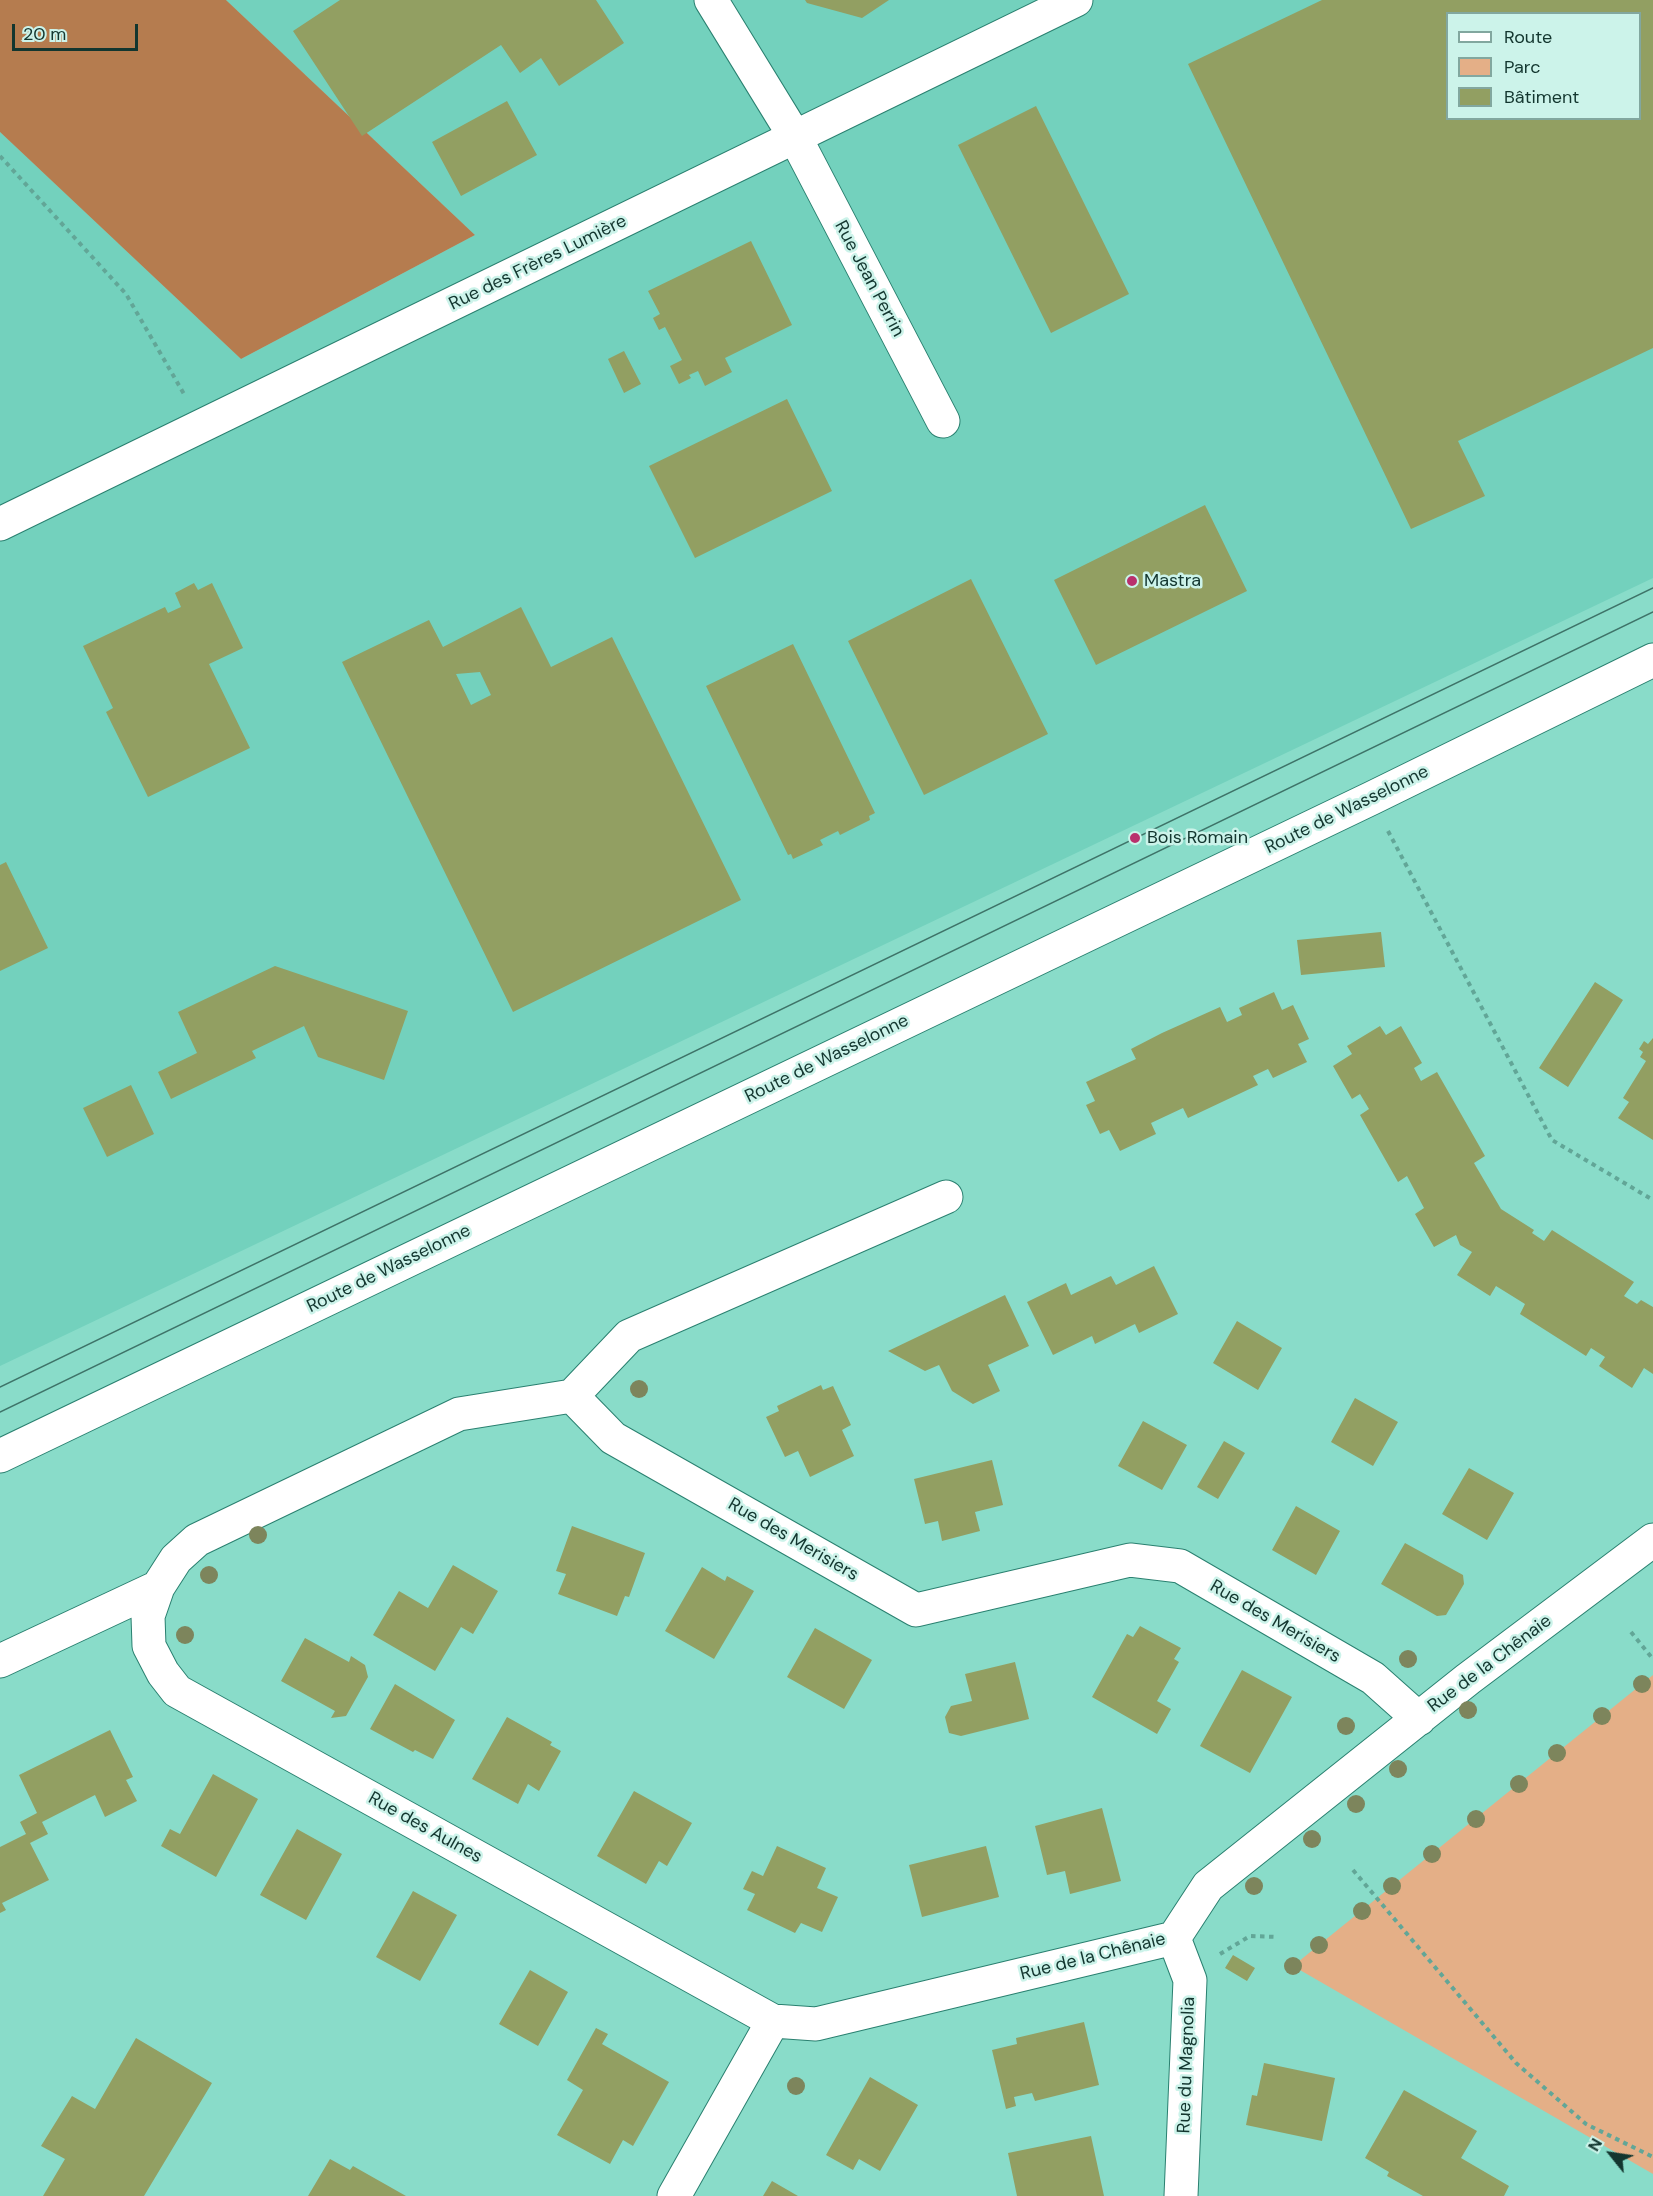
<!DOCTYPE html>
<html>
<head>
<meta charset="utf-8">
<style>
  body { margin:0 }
  #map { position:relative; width:1653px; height:2196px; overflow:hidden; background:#89dcc9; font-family:"DM Sans",sans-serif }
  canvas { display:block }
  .legend { position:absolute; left:1446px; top:12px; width:195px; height:108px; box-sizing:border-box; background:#ccf3ea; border:2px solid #82a79f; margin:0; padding:8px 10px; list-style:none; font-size:18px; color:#13362f }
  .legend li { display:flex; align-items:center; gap:12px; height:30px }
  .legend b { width:30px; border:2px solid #82a79f }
  .north { position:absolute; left:1581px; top:2124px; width:60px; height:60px; -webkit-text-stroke:4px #ccf3ea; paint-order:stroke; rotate:300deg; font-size:16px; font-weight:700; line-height:24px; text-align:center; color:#13362f }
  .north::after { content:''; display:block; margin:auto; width:21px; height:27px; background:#13362f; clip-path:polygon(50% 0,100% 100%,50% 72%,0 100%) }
  .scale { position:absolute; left:12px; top:24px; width:126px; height:27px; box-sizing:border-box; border:3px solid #13362f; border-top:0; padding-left:8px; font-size:18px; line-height:21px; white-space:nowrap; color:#13362f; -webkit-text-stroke:4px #ccf3ea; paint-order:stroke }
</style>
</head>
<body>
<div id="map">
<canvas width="1653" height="2196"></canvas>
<ul class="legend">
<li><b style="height:8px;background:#fff"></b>Route</li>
<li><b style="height:16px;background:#e4af87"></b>Parc</li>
<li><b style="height:16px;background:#929f62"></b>Bâtiment</li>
</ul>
<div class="north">N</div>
<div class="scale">20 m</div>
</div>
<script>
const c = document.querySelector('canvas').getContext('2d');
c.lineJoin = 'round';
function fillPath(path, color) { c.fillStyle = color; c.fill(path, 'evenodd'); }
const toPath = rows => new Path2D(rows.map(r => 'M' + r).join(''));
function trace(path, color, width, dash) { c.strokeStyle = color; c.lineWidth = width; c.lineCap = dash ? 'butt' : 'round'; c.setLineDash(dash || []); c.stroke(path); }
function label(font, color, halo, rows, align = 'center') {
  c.font = font + ' "DM Sans",sans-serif'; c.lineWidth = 5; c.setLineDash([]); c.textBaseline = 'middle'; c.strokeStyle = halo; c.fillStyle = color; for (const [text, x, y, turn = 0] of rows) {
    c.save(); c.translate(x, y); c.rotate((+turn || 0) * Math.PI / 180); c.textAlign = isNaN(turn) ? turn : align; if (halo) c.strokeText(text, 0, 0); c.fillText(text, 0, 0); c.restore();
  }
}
const built = toPath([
  [226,0,1653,0,1653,578,0,1366,0,132,241,359,475,235],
  [1448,14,1640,14,1640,118,1448,118]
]);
const green = toPath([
  [1653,1675,1653,2174,1293,1966]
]);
const forest = toPath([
  [0,0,226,0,475,235,241,359,0,132]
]);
const building = toPath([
  [340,0,596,0,624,43,559,86,541,58,520,73,501,45,362,136,293,31],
  [805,0,889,0,862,18,807,3],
  [1322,0,1653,0,1653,348,1458,441,1485,496,1411,529,1188,64],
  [1448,14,1640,14,1640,118,1448,118],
  [507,101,537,155,461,196,432,142],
  [1036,106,1129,294,1051,333,958,145],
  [751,241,792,325,725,358,732,372,705,386,698,371,689,375,691,378,679,384,670,366,682,360,665,327,659,330,653,318,660,314,648,291],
  [624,351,641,384,624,393,608,359],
  [787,399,832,491,695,558,649,466],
  [1205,505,1247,591,1096,665,1054,580],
  [971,579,1048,734,924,795,848,641],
  [194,583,198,590,212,583,243,648,209,664,250,748,148,797,106,712,113,708,83,646,165,607,168,613,181,607,175,593],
  [521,607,551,667,612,637,741,900,513,1012,342,662,429,620,443,647],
  [480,672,491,695,471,705,456,674],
  [793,644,875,813,869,816,870,820,840,835,838,831,820,840,823,845,793,859,791,854,788,855,706,686],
  [6,862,48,948,0,971,0,865],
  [1381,932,1385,967,1301,975,1297,940],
  [275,966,408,1011,384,1080,318,1057,304,1026,252,1051,256,1058,171,1099,158,1072,197,1053,178,1012],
  [1595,982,1623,1000,1568,1087,1539,1068],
  [1274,992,1282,1010,1293,1005,1309,1039,1298,1044,1307,1062,1273,1078,1268,1069,1253,1076,1258,1085,1188,1118,1183,1108,1151,1123,1156,1134,1120,1151,1109,1130,1100,1134,1086,1105,1095,1101,1086,1082,1136,1059,1131,1049,1162,1033,1220,1007,1227,1022,1242,1015,1239,1008],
  [1380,1026,1386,1035,1401,1026,1422,1063,1414,1068,1421,1081,1437,1072,1485,1156,1474,1163,1501,1209,1534,1230,1532,1233,1544,1241,1552,1230,1634,1282,1624,1296,1637,1304,1641,1300,1653,1307,1653,1374,1644,1368,1632,1388,1599,1366,1605,1357,1591,1348,1586,1356,1520,1314,1525,1304,1496,1286,1490,1296,1457,1275,1472,1252,1460,1245,1456,1235,1434,1247,1415,1214,1424,1208,1407,1176,1398,1182,1360,1115,1369,1109,1360,1094,1352,1099,1333,1066,1352,1054,1347,1046],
  [1653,1038,1653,1140,1618,1118,1629,1102,1623,1098,1646,1061,1640,1057,1643,1052,1639,1049,1644,1041,1648,1044],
  [131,1085,154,1134,107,1157,83,1108],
  [1154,1266,1178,1314,1139,1333,1135,1324,1095,1344,1092,1336,1053,1355,1027,1302,1066,1283,1071,1295,1111,1276,1116,1285],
  [1005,1295,1029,1346,988,1365,1000,1391,973,1404,952,1391,939,1365,925,1371,888,1351],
  [1237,1321,1282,1348,1258,1390,1213,1363],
  [821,1385,823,1390,833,1386,851,1425,842,1430,854,1456,810,1477,798,1451,785,1457,766,1417,779,1411,777,1406],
  [1355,1398,1398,1422,1373,1466,1331,1442],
  [1143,1421,1187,1445,1162,1490,1118,1466],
  [1224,1441,1245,1453,1218,1499,1197,1487],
  [992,1460,1003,1505,975,1512,980,1531,942,1541,938,1521,925,1524,914,1479],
  [1469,1468,1514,1493,1487,1540,1442,1514],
  [1296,1506,1340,1531,1316,1575,1272,1550],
  [572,1526,645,1553,629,1597,625,1596,617,1616,558,1594,566,1574,556,1571],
  [1405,1543,1463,1575,1464,1584,1446,1615,1437,1616,1381,1584],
  [453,1565,498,1591,473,1634,461,1627,435,1671,373,1635,399,1591,428,1608],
  [702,1567,725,1581,727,1576,754,1591,714,1659,665,1631],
  [1140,1626,1181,1648,1174,1659,1179,1662,1157,1701,1171,1709,1157,1734,1092,1697,1127,1634,1133,1637],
  [815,1628,872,1660,844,1709,787,1677],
  [305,1638,349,1662,351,1656,365,1665,368,1677,346,1716,331,1718,335,1711,281,1681],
  [1015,1662,1029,1719,961,1736,949,1733,945,1717,951,1706,972,1701,965,1674],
  [1242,1670,1292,1697,1250,1773,1200,1746],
  [395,1684,455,1720,433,1759,415,1750,413,1752,370,1729],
  [507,1717,552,1742,550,1745,561,1751,539,1791,528,1784,518,1804,472,1779],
  [110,1730,133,1777,126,1780,137,1801,105,1817,95,1795,42,1822,48,1834,30,1843,49,1880,2,1903,6,1910,0,1913,0,1847,26,1834,20,1822,37,1813,19,1775],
  [213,1774,258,1799,216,1877,161,1846,170,1829,180,1834],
  [634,1791,692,1823,667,1866,659,1861,646,1884,597,1856],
  [1102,1808,1121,1881,1070,1894,1065,1871,1047,1875,1035,1826],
  [297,1829,342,1854,306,1920,260,1895],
  [777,1846,826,1868,817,1888,838,1897,822,1932,801,1923,795,1933,747,1910,755,1894,743,1889,752,1871,763,1876],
  [986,1846,999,1897,922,1917,909,1865],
  [413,1891,457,1915,420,1981,376,1957],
  [1233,1955,1255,1968,1247,1981,1225,1968],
  [530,1970,568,1992,538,2046,499,2024],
  [1084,2022,1099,2085,1035,2101,1032,2093,1014,2097,1016,2106,1006,2109,992,2050,1017,2044,1016,2038],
  [596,2028,608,2034,602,2044,669,2082,633,2146,623,2140,610,2164,557,2135,583,2090,567,2080],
  [136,2038,212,2083,144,2196,43,2196,65,2159,41,2146,72,2096,95,2109],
  [1264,2063,1335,2078,1322,2141,1246,2125,1252,2095,1257,2096],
  [870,2077,918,2105,880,2171,859,2159,853,2170,826,2155],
  [1404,2090,1477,2131,1461,2158,1509,2186,1504,2196,1423,2196,1387,2176,1389,2172,1365,2158],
  [1091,2136,1104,2196,1017,2196,1008,2153],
  [330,2159,350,2170,353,2166,406,2196,308,2196],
  [772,2181,798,2196,763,2196]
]);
const path = toPath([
  [0,156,126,294,184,394],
  [1388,831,1552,1140,1653,1200],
  [1631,1632,1653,1659],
  [1353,1870,1516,2063,1586,2124,1653,2157],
  [1220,1954,1250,1936,1278,1937]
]);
const street = toPath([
  [711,0,795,137,943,421],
  [0,524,1076,0],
  [946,1197,629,1336,572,1396,613,1438,916,1610,1130,1560,1180,1566,1373,1678,1419,1719],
  [572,1396,459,1414,197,1540,176,1559,158,1587,148,1616,149,1646,163,1673,177,1691,773,2021,816,2024,1174,1938,1208,1886,1468,1679,1653,1540],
  [0,1661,158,1587],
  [1174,1938,1190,1980,1181,2196],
  [674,2196,773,2021]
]);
const primary = toPath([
  [0,1456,1372,798,1653,660]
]);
const tram = toPath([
  [0,1387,1653,588],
  [0,1412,1653,612]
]);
const trees = [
  [639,1389],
  [258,1535],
  [209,1575],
  [185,1635],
  [1408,1659],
  [1642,1684],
  [1468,1710],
  [1602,1716],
  [1346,1726],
  [1557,1753],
  [1398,1769],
  [1519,1784],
  [1356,1804],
  [1476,1819],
  [1312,1839],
  [1432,1854],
  [1254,1886],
  [1392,1886],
  [1362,1911],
  [1319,1945],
  [1293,1966],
  [796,2086]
];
const markers = [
  [1132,581,6,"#b9306d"],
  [1135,838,6,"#b9306d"]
];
const streetNames = [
  ["Rue des Frères Lumière",538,263,-26],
  ["Rue Jean Perrin",869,279,62],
  ["Route de Wasselonne",1347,810,-26],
  ["Route de Wasselonne",827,1059,-26],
  ["Route de Wasselonne",389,1269,-26],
  ["Rue des Merisiers",793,1540,30],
  ["Rue des Merisiers",1275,1622,30],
  ["Rue de la Chênaie",1490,1664,-37],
  ["Rue des Aulnes",425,1828,29],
  ["Rue de la Chênaie",1093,1957,-14],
  ["Rue du Magnolia",1187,2065,-88]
];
const poiNames = [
  ["Mastra",1144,581],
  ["Bois Romain",1147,838]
];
fillPath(built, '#73d1bd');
fillPath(green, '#e4af87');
fillPath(forest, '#b57c4f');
fillPath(building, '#929f62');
trace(street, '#2a8070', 35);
trace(primary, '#2a8070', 35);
trace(path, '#62a697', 4, [4.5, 4.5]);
trace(street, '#fff', 33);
trace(primary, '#fff', 33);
trace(tram, '#3e7368', 1.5);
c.fillStyle = '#7d855c';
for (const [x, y] of trees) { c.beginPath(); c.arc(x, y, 9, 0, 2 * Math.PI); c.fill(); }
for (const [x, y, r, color] of markers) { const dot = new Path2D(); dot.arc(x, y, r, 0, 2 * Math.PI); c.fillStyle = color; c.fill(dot); trace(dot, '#ccf3ea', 2); }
label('18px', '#13362f', '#ccf3ea', streetNames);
label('18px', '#13362f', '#ccf3ea', poiNames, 'left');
</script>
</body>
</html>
